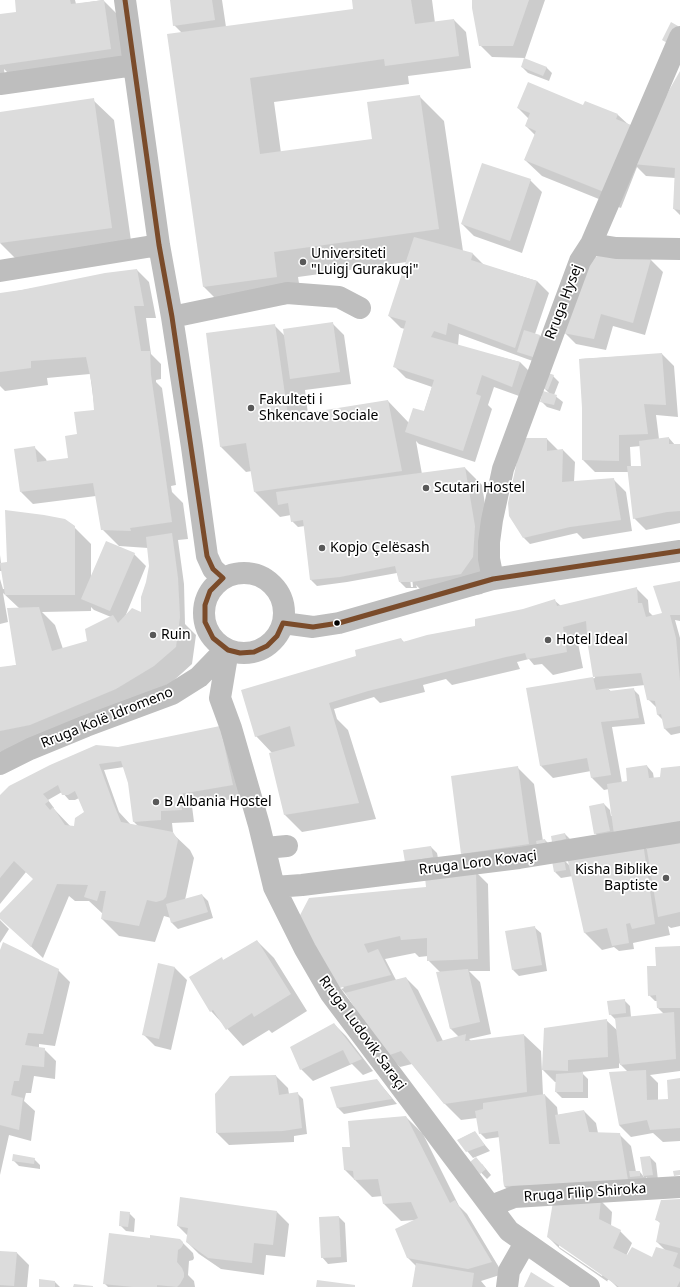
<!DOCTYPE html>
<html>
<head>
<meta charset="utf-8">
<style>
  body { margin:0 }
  canvas { display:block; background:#fff }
</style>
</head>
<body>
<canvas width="680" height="1287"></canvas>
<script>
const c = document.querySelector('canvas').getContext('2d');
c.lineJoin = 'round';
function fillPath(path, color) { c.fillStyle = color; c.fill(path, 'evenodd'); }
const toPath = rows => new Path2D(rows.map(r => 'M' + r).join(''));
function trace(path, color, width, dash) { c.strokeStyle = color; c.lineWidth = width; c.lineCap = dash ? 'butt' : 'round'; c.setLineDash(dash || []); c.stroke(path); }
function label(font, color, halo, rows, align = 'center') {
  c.font = font + ' "Noto Sans",sans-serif'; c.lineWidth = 3.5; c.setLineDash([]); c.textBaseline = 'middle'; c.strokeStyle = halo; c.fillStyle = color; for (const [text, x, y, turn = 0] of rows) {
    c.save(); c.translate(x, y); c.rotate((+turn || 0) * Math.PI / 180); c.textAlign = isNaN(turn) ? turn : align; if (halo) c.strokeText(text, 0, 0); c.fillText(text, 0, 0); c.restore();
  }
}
const shadow = toPath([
  [16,0,75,0,76,4,103,0,128,25,135,74,25,90,4,69,5,77,0,77,0,16,19,13],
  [171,0,222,0,226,27,354,10,353,0,432,0,435,23,454,20,466,32,471,68,408,76,409,84,274,102,281,153,373,140,419,96,444,121,463,251,473,254,484,265,537,281,549,293,535,334,540,336,546,342,539,363,527,359,459,334,458,346,520,362,532,374,519,396,494,387,488,405,492,409,475,462,419,444,416,441,422,474,465,468,482,485,491,543,494,578,482,594,433,602,416,585,417,588,406,588,400,582,397,573,347,582,317,586,311,580,305,526,298,527,292,521,291,515,280,517,255,492,252,471,246,472,221,447,207,334,274,325,285,336,332,323,344,335,351,384,305,390,308,414,388,401,409,423,424,412,432,387,406,378,394,366,405,329,401,328,389,316,407,262,298,277,302,302,229,312,204,287,182,33,174,25],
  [407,549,409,549,413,587,411,587],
  [473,0,545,0,525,58,492,57,480,45],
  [522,67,546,67,552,73,549,81,528,73],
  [680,73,680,215,674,209,675,178,646,176,637,167,621,208,542,176,525,160,535,135,526,126,529,119,518,108,584,106,618,115,630,126,669,93],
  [93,100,114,120,132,248,21,264,0,243,0,113],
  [530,180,542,192,522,253,474,236,462,224],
  [600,256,651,260,663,272,645,335,613,326,606,350,576,344,564,332],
  [137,270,149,282,156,318,146,318,151,354,161,364,161,379,156,380,156,382,162,388,176,485,171,486,172,492,183,503,188,539,178,540,184,584,185,624,196,635,192,664,171,683,0,752,0,668,17,665,19,608,3,593,8,622,0,624,0,579,3,589,5,589,2,571,0,571,0,555,1,563,8,563,74,527,91,544,91,577,134,554,146,566,125,617,143,613,150,566,148,548,119,546,102,529,96,496,33,504,21,492,34,447,46,459,47,462,69,459,78,435,95,411,90,374,47,378,48,385,5,391,0,386,0,294],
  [91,607,94,610,111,617,88,642,63,649,55,625,42,612,91,611],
  [662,354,674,366,678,417,656,415,659,439,669,438,675,445,680,445,680,523,646,530,634,518,629,472,595,472,583,460,583,408,580,359],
  [641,446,642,467,631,467,630,447],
  [553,376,559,382,554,395,563,402,560,411,547,407,541,401,550,394,544,388],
  [547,439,559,451,563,450,575,462,574,482,614,480,626,492,632,531,583,539,577,533,530,544,524,538],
  [680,582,680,621,675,620,680,638,680,733,671,735,665,729,663,720,658,715,657,708,648,699,645,685,608,689,612,692,633,689,639,695,645,724,612,727,622,783,630,782,647,766,653,773,654,779,661,778,680,767,642,844,648,850,680,841,680,926,671,928,668,926,670,935,633,943,634,949,619,951,614,947,602,950,585,933,573,876,561,878,555,872,564,860,570,866,601,839,595,833,604,804,610,810,611,816,613,816,609,789,604,790,592,778,591,771,553,778,541,766,559,684,595,678,588,635,577,638,583,668,553,675,542,664,534,665,529,659,517,662,520,669,452,685,446,679,423,685,425,692,380,703,374,697,334,709,337,719,348,730,376,819,302,832,285,815,270,754,273,754,256,736,356,657,401,639,404,642,476,627,554,600,561,606,636,588,648,600,649,612,653,616,664,614],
  [220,727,244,797,192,806,194,822,172,823,173,832,171,832,190,850,194,858,185,900,202,895,208,901,213,918,178,929,172,923,171,918,164,916,155,942,119,936,102,919,103,914,89,901,75,901,69,896,43,958,0,917,0,915,34,879,26,872,0,904,0,797,119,748],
  [124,767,129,783,134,822,138,826,131,825,119,812,104,770],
  [62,792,69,800,75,800,79,798,86,813,75,828,71,827,53,808,54,808,48,800],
  [517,767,534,784,543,841,545,840,551,846,479,870,462,853],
  [565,834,571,840,553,841],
  [431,847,437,853,439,863,406,861],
  [476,872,488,884,490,971,469,971,480,982,491,1034,469,1039,471,1041,524,1035,541,1051,543,1095,545,1095,557,1107,558,1115,584,1111,596,1123,598,1133,619,1134,631,1146,636,1172,640,1172,644,1177,641,1158,650,1157,656,1163,658,1180,650,1182,646,1177,646,1182,516,1198,504,1186,500,1137,486,1139,480,1133,477,1118,461,1120,444,1103,412,1064,400,1067,388,1055,346,994,341,989,344,988,342,986,340,988,299,919,427,888],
  [415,953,419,957,428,956,428,960,441,973,450,1028,459,1037,443,1041,418,990,406,978,396,980,385,959],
  [0,920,9,929,0,943],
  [534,927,541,933,547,971,519,976,513,970],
  [257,941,274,958,307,1011,272,1033,269,1030,243,1046,211,1011,221,958,224,961],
  [680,947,680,1071,650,1075,658,1083,658,1101,669,1100,680,1079,680,1141,663,1142,653,1133,631,1137,619,1125,628,1072,619,1063,619,1068,581,1072,588,1079,588,1098,562,1098,556,1092,557,1082,555,1082,542,1069,606,1020,618,1031,616,1020,610,1014,624,1000,630,1006,631,1017,664,1014,658,1008,658,1001,655,1001,649,995,655,967],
  [0,953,58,970,70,982,55,1046,39,1044,39,1048,44,1049,56,1061,55,1079,34,1076,31,1093,26,1093,24,1101,35,1111,31,1141,9,1135,0,1175],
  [159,964,175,968,187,980,171,1050,155,1046,143,1034],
  [334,1024,346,1036,373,1071,363,1075,352,1064,313,1081,301,1069],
  [276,1076,288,1088,289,1094,297,1093,303,1099,307,1134,294,1136,294,1142,229,1145,217,1133],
  [377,1080,397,1104,344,1114,338,1108,331,1088],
  [406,1117,423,1134,459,1206,467,1214,503,1274,481,1281,486,1287,413,1287,416,1266,408,1258,416,1220,401,1221,384,1204,383,1196,372,1197,345,1170,351,1148],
  [474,1132,490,1151,473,1158,458,1140],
  [34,1159,40,1165,40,1169,19,1166,13,1160],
  [471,1162,482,1164,491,1175,487,1179],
  [600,1200,612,1212,611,1226,620,1231,632,1243,626,1256,653,1258,665,1250,657,1242,661,1224,657,1220,680,1200,680,1287,617,1287,609,1279,607,1281,608,1282,560,1249,548,1237],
  [559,1244,603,1274,602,1276,559,1247],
  [277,1212,289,1224,285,1257,266,1255,264,1275,221,1269,199,1254,187,1242,188,1236,178,1226],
  [129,1213,135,1219,134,1232,126,1231,120,1225],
  [339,1217,345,1223,347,1262,328,1264,322,1257],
  [181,1241,193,1253,194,1258,193,1260,189,1261,188,1275,194,1281,195,1287,108,1287,104,1283],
  [0,1252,17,1253,29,1265,27,1287,0,1287],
  [40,1280,55,1282,60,1287,40,1287]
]);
const building = toPath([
  [15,0,70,0,71,4,104,0,111,49,0,65,0,14,16,12],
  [170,0,212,0,215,20,173,26],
  [352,0,411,0,415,24,454,19,459,56,385,66,384,59,250,78,260,154,372,139,367,102,420,95,439,229,274,252,277,277,203,287,167,34,353,9],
  [472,0,529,0,513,46,479,46,472,8],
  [671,22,678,26,669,44,662,40],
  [524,58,547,67,543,76,521,67],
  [680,71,680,210,673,209,675,168,633,164,668,92],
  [528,82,583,105,585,101,618,114,616,119,631,125,604,192,524,160,536,131,525,126,530,113,517,108],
  [94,98,112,228,0,243,0,112],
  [482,163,531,179,510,241,461,224],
  [414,237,473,253,471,260,537,281,515,348,448,323,446,335,434,331,431,337,520,362,512,387,482,375,476,394,481,396,463,451,405,432,413,408,424,411,434,380,393,367,406,321,388,316],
  [600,255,651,259,633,323,601,314,594,339,563,333,590,259],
  [137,269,144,306,134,306,141,351,150,351,151,375,172,522,130,528,131,531,101,530,93,483,20,492,14,449,35,446,37,462,68,458,65,436,77,434,74,412,94,410,92,385,86,357,31,361,31,368,0,372,0,293,21,290,105,273],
  [333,322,340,372,290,379,283,329],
  [275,324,288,416,388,400,402,471,254,492,246,443,220,447,206,333],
  [524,330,540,335,533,357,517,352],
  [662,353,666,405,644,404,648,434,619,435,619,461,582,460,582,408,579,359],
  [548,373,554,375,548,390,543,388],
  [543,391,557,395,554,405,540,402],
  [669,437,669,444,680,444,680,511,667,512,633,519,627,466,641,466,639,441],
  [522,438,547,438,547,451,563,449,562,482,614,478,621,520,570,527,523,538,509,516,508,503],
  [465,467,475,526,473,557,461,574,412,582,399,582,395,566,340,577,310,580,303,520,291,522,288,503,278,505,276,492],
  [5,510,44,515,65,519,75,526,75,595,5,595,0,563,7,562],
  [172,533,178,578,180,617,176,647,154,666,116,689,30,725,0,731,0,667,16,665,7,608,39,607,52,651,87,641,85,629,113,615,118,623,132,608,141,612,141,597,146,582,149,566,146,537],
  [106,541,135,553,110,611,81,599],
  [680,581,680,615,670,615,676,638,680,681,680,726,664,729,661,714,657,715,655,701,647,700,641,673,593,677,588,646,586,621,563,627,567,652,535,658,527,659,525,653,506,657,368,691,329,703,359,803,284,815,269,753,295,746,290,726,255,737,241,690,356,656,355,650,401,638,403,642,427,635,475,626,475,619,523,609,555,599,557,606,637,587,638,603,642,603,646,617,662,613,653,586],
  [593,677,596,690,609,688,609,691,634,688,639,718,601,722,611,775,591,778,587,758,540,766,526,688],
  [220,726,233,785,180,794,182,810,161,811,161,820,133,822,128,783,121,761,99,764,114,805,121,822,173,832,178,840,166,897,163,900,156,902,147,900,139,926,101,919,106,891,100,891,97,901,84,897,88,885,57,884,31,947,0,919,0,913,33,879,14,861,0,878,0,795,9,786,50,765,96,745,118,747],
  [58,785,62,795,68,795,75,791,84,812,75,818,74,826,65,825,53,807,50,810,45,804,49,801,43,794],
  [647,765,649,778,660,777,661,768,680,766,680,825,614,834,607,784,627,781,626,768],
  [518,766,529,844,461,854,451,776],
  [604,803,610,831,594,834,589,806],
  [565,833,566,839,552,842,551,836],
  [545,839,546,844,537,846,536,841],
  [680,840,680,912,658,917,646,844],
  [643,843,655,924,632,929,630,923,626,924,629,943,612,946,607,928,584,933,567,857],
  [431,846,433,857,405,862,403,850],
  [564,859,566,870,554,872,552,861],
  [476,871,478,959,427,961,427,938,401,940,400,936,364,944,368,953,378,949,391,975,339,988,298,919,309,898,426,887,425,877],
  [202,894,208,912,171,923,166,904],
  [535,926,542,965,512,970,505,931],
  [257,940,291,994,254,1017,252,1013,226,1030,213,1010,210,1012,189,977,222,957,223,960],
  [3,942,59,969,43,1034,28,1033,25,1045,45,1048,44,1067,22,1065,19,1081,14,1081,11,1095,23,1098,19,1130,0,1125,0,950],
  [680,946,680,1008,657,1008,656,995,648,996,647,966,656,966,655,947],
  [158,963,175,967,159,1039,142,1035],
  [468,969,480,1022,450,1029,436,972],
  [406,977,437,1042,466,1034,465,1041,524,1034,527,1092,444,1104,401,1051,387,1056,345,993],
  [625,999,626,1013,609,1015,607,1001],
  [674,1012,676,1059,620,1065,615,1018],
  [607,1019,608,1057,568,1060,568,1071,542,1070,544,1028],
  [334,1023,362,1059,350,1064,343,1050,300,1070,290,1047],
  [646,1070,647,1100,668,1099,667,1080,680,1078,680,1128,650,1130,647,1120,619,1125,609,1072],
  [583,1072,583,1092,555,1092,556,1074],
  [276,1075,279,1095,298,1092,302,1128,283,1131,216,1133,215,1094,230,1076],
  [377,1079,392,1099,337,1108,330,1087],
  [545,1094,549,1144,560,1144,555,1115,584,1110,589,1132,620,1133,628,1180,548,1185,504,1186,498,1131,479,1134,475,1111,483,1109,483,1103],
  [406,1116,450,1203,455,1200,492,1262,468,1269,407,1258,395,1229,418,1218,411,1202,383,1204,378,1179,354,1180,353,1171,344,1170,342,1147,350,1147,348,1121],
  [475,1131,485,1145,466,1152,457,1140],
  [13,1154,35,1158,34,1164,12,1161],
  [650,1156,653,1175,643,1176,640,1157],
  [476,1157,486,1169,480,1174,470,1162],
  [680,1170,680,1175,674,1176,673,1171],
  [629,1171,640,1171,640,1176,630,1177],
  [180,1197,277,1211,273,1245,254,1243,252,1263,208,1258,186,1242,188,1228,177,1226],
  [601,1199,599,1219,621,1230,613,1248,627,1255,632,1247,652,1257,656,1247,678,1253,673,1266,680,1269,680,1281,677,1287,619,1287,547,1237,553,1202],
  [680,1199,680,1248,656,1242,660,1222,655,1220,661,1200],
  [120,1211,130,1212,128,1227,119,1226],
  [339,1216,341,1257,321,1258,319,1217],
  [109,1233,150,1238,150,1235,180,1239,183,1242,183,1245,181,1248,178,1250,177,1262,182,1268,184,1273,184,1277,180,1284,177,1287,157,1285,157,1287,133,1287,103,1284],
  [0,1251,17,1252,14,1286,0,1285],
  [416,1263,474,1273,472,1287,412,1287],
  [531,1272,555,1287,524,1287],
  [39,1279,55,1281,55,1287,39,1287],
  [317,1280,355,1285,355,1287,316,1287],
  [74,1284,93,1286,93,1287,73,1287]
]);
const minor = toPath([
  [125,0,159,245,172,317,192,447,207,556,213,569,223,578],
  [0,84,134,65],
  [591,244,616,248,680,249],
  [0,271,159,245],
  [172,317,287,293,339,297,360,308],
  '204 613a40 40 0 1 1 80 0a40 40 0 1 1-80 0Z',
  [493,579,489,559,489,542,492,520,503,469,580,261,591,244,680,37],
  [283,623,313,627,339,623,493,579,680,551],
  [228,650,220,698,231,728,259,825,274,887,305,949,331,994,509,1231,589,1287],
  [0,764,30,749,86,726,172,694,199,677,226,649],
  [265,848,287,846],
  [274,887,302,885,519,858,680,832],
  [491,1206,514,1197,680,1187],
  [507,1287,509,1271,525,1243]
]);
const bus1 = toPath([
  [125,0,159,245,172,317,207,556,213,569,223,578,210,591,205,605,205,622,213,638,228,650,240,653,254,652,267,646,277,636,283,623,313,627,339,623,493,579,680,551]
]);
const markers = [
  [303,262,4,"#595959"],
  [251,408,4,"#595959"],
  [426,488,4,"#595959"],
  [322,548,4,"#595959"],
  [337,623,3.5,"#000"],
  [153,635,4,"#595959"],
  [548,640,4,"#595959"],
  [156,802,4,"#595959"],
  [666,878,4,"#595959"]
];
const poiNames = [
  ["Universiteti",311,254],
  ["\"Luigj Gurakuqi\"",311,270],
  ["Fakulteti i",259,400],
  ["Shkencave Sociale",259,416],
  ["Scutari Hostel",434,488],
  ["Kopjo Çelësash",330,548],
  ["Ruin",161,635],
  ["Hotel Ideal",556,640],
  ["B Albania Hostel",164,802],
  ["Kisha Biblike",658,870,"right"],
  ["Baptiste",658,886,"right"]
];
const streetNames = [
  ["Rruga Hysej",564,302,-69],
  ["Rruga Kolë Idromeno",107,718,-22],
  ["Rruga Loro Kovaçi",478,863,-7],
  ["Rruga Ludovik Saraçi",362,1033,54],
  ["Rruga Filip Shiroka",585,1193,-4]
];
fillPath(shadow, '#0003');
fillPath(building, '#dcdcdc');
trace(minor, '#bebebe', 22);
trace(bus1, '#7a4b2a', 5);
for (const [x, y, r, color] of markers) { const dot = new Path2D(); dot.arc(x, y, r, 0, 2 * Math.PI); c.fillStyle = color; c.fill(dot); trace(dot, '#fff', 1.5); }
label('14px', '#000', '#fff', poiNames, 'left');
label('14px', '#000', '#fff', streetNames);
</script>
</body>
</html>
